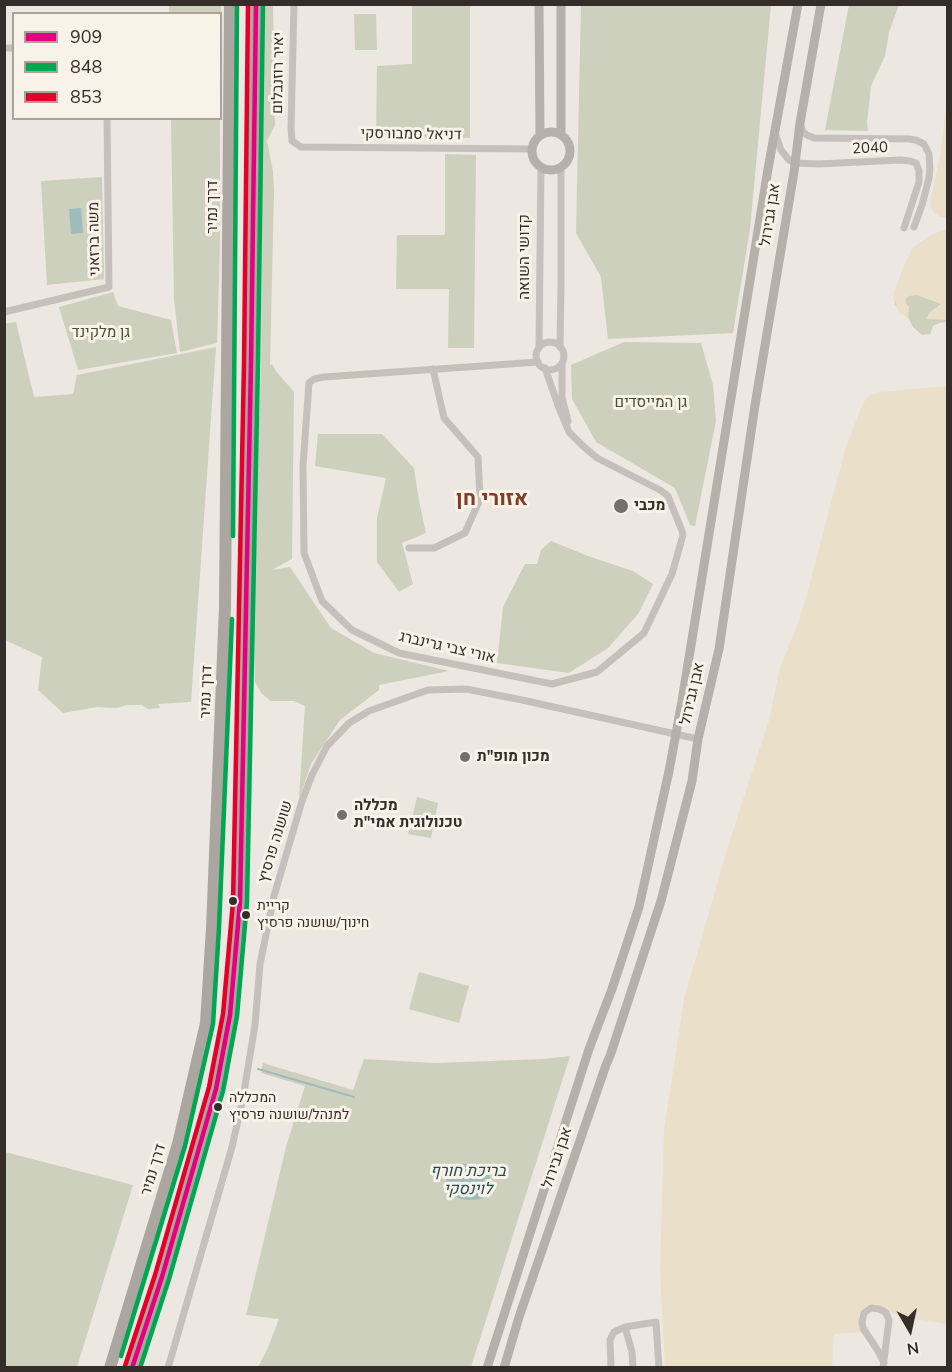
<!DOCTYPE html>
<html>
<head>
<meta charset="utf-8">
<style>
  body { margin:0 }
  #map { position:relative; width:952px; height:1372px; overflow:hidden; background:#ece7e1; font-family:"Nunito Sans",sans-serif }
  canvas { display:block }
  .frame { position:absolute; inset:0; border:6px solid #352d29; pointer-events:none }
  .legend { position:absolute; left:12px; top:12px; width:210px; height:108px; box-sizing:border-box; background:#f8f2e9; border:2px solid #aaa39c; margin:0; padding:8px 10px; list-style:none; font-size:18px; color:#352d29 }
  .legend li { display:flex; align-items:center; gap:12px; height:30px }
  .legend b { width:30px; border:2px solid #aaa39c }
  .north { position:absolute; left:880px; top:1300px; width:60px; height:60px; -webkit-text-stroke:4px #f8f2e9; paint-order:stroke; rotate:171deg; font-size:16px; font-weight:700; line-height:24px; text-align:center; color:#352d29 }
  .north::after { content:''; display:block; margin:auto; width:21px; height:27px; background:#352d29; clip-path:polygon(50% 0,100% 100%,50% 72%,0 100%) }
</style>
</head>
<body>
<div id="map">
<canvas width="952" height="1372"></canvas>
<div class="frame"></div>
<ul class="legend">
<li><b style="height:8px;background:#e5007d"></b>909</li>
<li><b style="height:8px;background:#00a651"></b>848</li>
<li><b style="height:8px;background:#e4002b"></b>853</li>
</ul>
<div class="north">N</div>
</div>
<script>
const c = document.querySelector('canvas').getContext('2d');
c.lineJoin = 'round';
function fillPath(path, color) { c.fillStyle = color; c.fill(path, 'evenodd'); }
const toPath = rows => new Path2D(rows.map(r => 'M' + r).join(''));
function trace(path, color, width, dash) { c.strokeStyle = color; c.lineWidth = width; c.lineCap = dash ? 'butt' : 'round'; c.setLineDash(dash || []); c.stroke(path); }
function label(font, color, halo, rows, align = 'center') {
  c.font = font + ' "Nunito Sans",Heebo,sans-serif'; c.lineWidth = 6; c.setLineDash([]); c.textBaseline = 'middle'; c.strokeStyle = halo; c.fillStyle = color; for (const [text, x, y, turn = 0] of rows) {
    c.save(); c.translate(x, y); c.rotate((+turn || 0) * Math.PI / 180); c.textAlign = isNaN(turn) ? turn : align; if (halo) c.strokeText(text, 0, 0); c.fillText(text, 0, 0); c.restore();
  }
}
const green = toPath([
  [273,4,275,125,267,141,273,171,274,191,270,365,272,364,276,371,294,392,292,559,272,570,290,567,331,628,374,653,449,671,379,685,379,690,340,720,311,764,299,799,305,706,294,701,271,701,262,694,255,682,253,579,261,366,263,5],
  [169,5,221,5,221,28,220,14,169,13],
  [412,5,470,5,470,138,376,137,377,66,412,64],
  [581,5,771,5,750,229,733,333,608,339,601,277,576,233],
  [849,5,899,5,889,32,885,56,871,86,867,122,868,131,825,130],
  [354,14,376,14,377,50,355,50],
  [171,119,220,119,220,249,217,343,180,352,174,299],
  [445,154,476,155,474,348,448,348,449,289,396,289,397,235,445,235],
  [102,177,104,279,47,285,41,181],
  [947,229,947,322,939,323,933,326,930,334,922,335,913,327,908,317,901,314,895,304,894,293,912,249,928,237],
  [113,292,118,306,171,320,177,353,78,370,59,307],
  [16,322,34,397,73,394,77,375,216,347,191,702,158,704,160,708,148,709,142,705,127,705,117,708,97,707,63,713,38,690,42,657,5,640,4,324],
  [624,342,701,343,713,385,716,421,695,526,690,525,675,488,596,442,572,399,571,365],
  [318,434,382,434,414,468,419,501,426,533,402,543,413,584,399,592,377,562,377,518,386,478,315,466],
  [551,541,588,556,633,571,653,584,638,614,608,648,569,673,497,663,503,607,525,564,537,564,541,550],
  [417,797,438,803,431,838,408,834],
  [419,972,469,986,459,1023,409,1009],
  [570,1056,471,1367,258,1367,267,1350,279,1319,246,1315,286,1147,305,1086,261,1073,263,1063,353,1090,364,1059,435,1063,544,1059],
  [5,1152,133,1185,77,1367,5,1367]
]);
const sand = toPath([
  [947,97,947,217,940,217,933,212,930,204,941,151],
  [947,229,947,320,926,319,930,312,941,304,917,295,909,296,905,299,906,303,909,307,908,317,901,314,898,309,894,299,894,293,902,270,912,249,928,237],
  [947,386,947,1324,898,1316,883,1307,875,1304,865,1307,859,1315,859,1324,862,1332,834,1334,832,1367,665,1368,660,1271,664,1130,684,999,728,846,769,720,780,668,798,623,807,594,845,450,863,403,870,395,881,392]
]);
const water = toPath([
  [81,208,83,233,71,234,69,209],
  [461,1164,477,1164,486,1167,490,1175,489,1188,481,1199,469,1200,461,1199,454,1196,448,1192,445,1184,450,1169]
]);
const stream = toPath([
  [258,1069,354,1097]
]);
const street = toPath([
  [294,4,291,128,292,141,301,147,532,149],
  [4,48,14,48],
  [800,123,803,132,807,135,814,138,909,139,916,140,924,144,929,154,930,169,929,178,922,205,914,227],
  [775,133,781,150,789,160,795,163,818,164,901,160,910,161,916,163,919,171,919,182,904,228],
  [4,312,109,287,107,118],
  '536 356a14 14 0 1 1 28 0a14 14 0 1 1-28 0Z',
  [539,347,541,167],
  [560,347,561,283,561,167],
  [538,362,324,377,314,379,309,383,303,466,304,553,322,601,352,630,399,653,552,684,597,672,644,633,672,574,683,535,682,531,668,496,660,490,597,458,583,446,569,432,559,408,545,368],
  [562,363,562,398,568,421],
  [409,548,434,548,465,533,480,499,478,457,444,418,433,369],
  [625,1327,632,1352,633,1368],
  [168,1368,232,1147,243,1098,255,1025,260,964,274,896,302,801,312,775,327,746,349,723,369,711,428,690,466,689,522,700,698,739],
  [611,1368,610,1340,614,1332,625,1327,656,1322,659,1368],
  [883,1368,889,1320,886,1313,883,1311,879,1309,871,1308,864,1313,862,1322,863,1328,878,1351,884,1363]
]);
const secondary = toPath([
  [539,4,540,135],
  '532 151a19 19 0 1 1 38 0a19 19 0 1 1-38 0Z',
  [561,135,561,4],
  [487,1368,589,1049,612,989,639,907,669,771,682,701,768,169,798,4],
  [504,1368,519,1317,606,1065,610,1056,661,901,692,781,698,739,719,649,755,405,794,172,800,123,821,4]
]);
const highway = toPath([
  [110,1368,178,1144,206,1023,212,928,225,606,230,4],
  [132,1368,162,1277,216,1089,230,1015,240,902,251,363,256,4]
]);
const bus1 = toPath([
  [132,1368,162,1277,216,1089,230,1015,240,902,251,363,256,4]
]);
const bus2 = toPath([
  [233,536,237,4],
  [121,1356,185,1146,213,1024,219,928,232,619],
  [140,1368,169,1279,223,1091,237,1016,247,902,258,363,263,4]
]);
const bus3 = toPath([
  [125,1366,155,1275,209,1087,223,1014,233,902,244,363,248,4]
]);
const markers = [
  [621,506,8,"#756e69"],
  [465,757,6,"#756e69"],
  [342,815,6,"#756e69"],
  [233,901,5,"#352d29"],
  [246,915,5,"#352d29"],
  [218,1107,5,"#352d29"]
];
const busNames = [
  ["קריית",257,907],
  ["חינוך/שושנה פרסיץ",257,924],
  ["המכללה",229,1099],
  ["למנהל/שושנה פרסיץ",229,1116]
];
const streetNames = [
  ["יאיר רוזנבלום",279,73,-89],
  ["דניאל סמבורסקי",411,135,1],
  ["2040",870,149,-3],
  ["דרך נמיר",213,207,-90],
  ["אבן גבירול",771,215,-81],
  ["משה ברזאני",95,239,-91],
  ["קדושי השואה",525,257,-90],
  ["אורי צבי גרינברג",447,648,13],
  ["דרך נמיר",207,692,-88],
  ["אבן גבירול",693,694,-77],
  ["שושנה פרסיץ",276,842,-73],
  ["אבן גבירול",558,1158,-71],
  ["דרך נמיר",154,1170,-73]
];
const parkNames = [
  ["גן מלקינד",101,333],
  ["גן המייסדים",651,403]
];
const poiNames = [
  ["מכבי",634,506],
  ["מכון מופ\"ת",477,757],
  ["מכללה",354,806],
  ["טכנולוגית אמי\"ת",354,823]
];
const waterNames = [
  ["בריכת חורף",468,1172],
  ["לוינסקי",468,1190]
];
const districtNames = [
  ["אזורי חן",492,500]
];
fillPath(green, '#cdd0bc');
fillPath(sand, '#eadfc9');
fillPath(water, '#9fbbbb');
trace(stream, '#9fbbbb', 2);
trace(street, '#c5c0bb', 7);
trace(secondary, '#b6b0ab', 9);
trace(highway, '#aba6a0', 12);
trace(bus1, '#e5007d', 4.5);
trace(bus2, '#00a651', 4.5);
trace(bus3, '#e4002b', 4.5);
for (const [x, y, r, color] of markers) { const dot = new Path2D(); dot.arc(x, y, r, 0, 2 * Math.PI); c.fillStyle = color; c.fill(dot); trace(dot, '#f8f2e9', 2); }
label('14px', '#352d29', '#f8f2e9', busNames, 'left');
label('15px', '#352d29', '#f8f2e9', streetNames);
label('15px', '#44522e', '#f8f2e9', parkNames);
label('bold 15px', '#352d29', '#f8f2e9', poiNames, 'left');
label('italic 16px', '#215054', '#f8f2e9', waterNames);
label('bold 21px', '#7e3e28', '#f8f2e9', districtNames);
</script>
</body>
</html>
